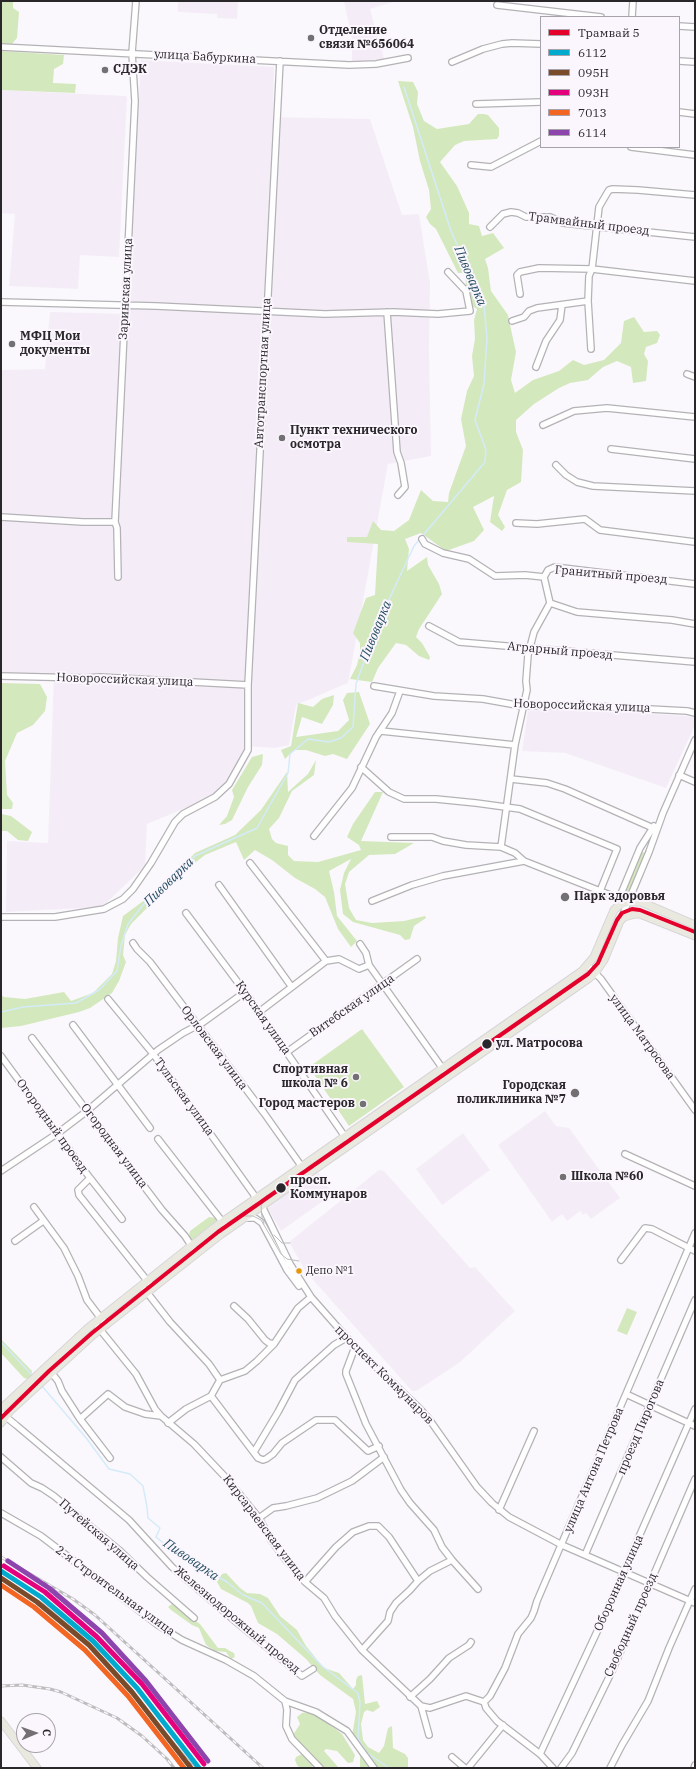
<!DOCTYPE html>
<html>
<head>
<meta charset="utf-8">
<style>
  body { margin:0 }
  #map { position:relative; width:696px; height:1769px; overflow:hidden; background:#faf8fc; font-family:"IBM Plex Serif",serif }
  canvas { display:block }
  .frame { position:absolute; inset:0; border:2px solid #2a272b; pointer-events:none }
  .legend { position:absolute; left:540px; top:16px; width:140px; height:132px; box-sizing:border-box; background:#fbf6fe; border:1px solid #a7a3aa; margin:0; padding:5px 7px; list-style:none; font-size:12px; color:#2a272b }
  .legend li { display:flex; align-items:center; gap:8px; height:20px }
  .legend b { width:20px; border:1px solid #a7a3aa }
  .north { position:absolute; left:16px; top:1713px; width:40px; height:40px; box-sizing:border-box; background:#fbf6fe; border:1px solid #a7a3aa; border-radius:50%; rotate:88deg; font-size:11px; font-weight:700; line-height:16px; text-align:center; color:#2a272b }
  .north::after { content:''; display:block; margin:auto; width:14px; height:18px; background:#737074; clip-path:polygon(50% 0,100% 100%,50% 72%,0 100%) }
</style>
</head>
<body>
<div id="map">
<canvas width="696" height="1769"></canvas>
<div class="frame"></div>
<ul class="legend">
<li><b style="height:5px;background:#e4002b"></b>Трамвай 5</li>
<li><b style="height:5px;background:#00a9ce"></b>6112</li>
<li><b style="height:5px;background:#7a4b2a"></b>095Н</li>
<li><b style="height:5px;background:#e5007d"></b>093Н</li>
<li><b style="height:5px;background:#f26522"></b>7013</li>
<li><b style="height:5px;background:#8e44ad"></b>6114</li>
</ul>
<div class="north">С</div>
</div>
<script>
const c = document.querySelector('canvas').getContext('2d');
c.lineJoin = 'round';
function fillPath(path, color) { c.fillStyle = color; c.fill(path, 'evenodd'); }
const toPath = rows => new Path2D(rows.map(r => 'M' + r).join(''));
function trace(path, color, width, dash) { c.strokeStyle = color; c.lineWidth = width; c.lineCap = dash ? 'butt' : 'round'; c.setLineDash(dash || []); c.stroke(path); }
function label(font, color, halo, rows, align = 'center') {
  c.font = font + ' "IBM Plex Serif",serif'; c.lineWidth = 4; c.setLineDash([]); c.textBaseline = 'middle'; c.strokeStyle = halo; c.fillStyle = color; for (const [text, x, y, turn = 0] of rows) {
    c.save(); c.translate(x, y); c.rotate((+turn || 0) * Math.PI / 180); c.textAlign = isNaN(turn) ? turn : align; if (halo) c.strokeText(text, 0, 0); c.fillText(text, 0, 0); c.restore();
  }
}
const built = toPath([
  [178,1,238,1,237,19,217,18,217,14,178,12],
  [344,1,396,1,370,9,384,59,352,62,352,40],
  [141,60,274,67,273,117,370,119,402,215,419,214,430,283,429,349,431,456,388,464,348,683,296,705,289,745,275,748,245,746,238,766,228,781,212,797,147,824,145,866,102,907,6,912,7,841,48,843,54,674,1,673,1,370,45,369,50,312,127,314],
  [1,90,126,96,127,98,119,257,80,255,78,289,9,286,15,214,1,213],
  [559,708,686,716,695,718,695,725,666,788,565,753,522,751,528,711],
  [545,1111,556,1126,569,1128,620,1198,591,1219,586,1213,583,1215,580,1211,567,1221,562,1214,552,1222,498,1145],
  [463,1133,490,1170,442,1205,416,1169],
  [379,1170,384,1171,470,1268,475,1267,515,1311,459,1363,416,1391,412,1391,306,1272,289,1242],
  [318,1172,333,1194,281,1231,267,1207]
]);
const green = toPath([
  [1,1,13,1,13,8,19,12,17,38,12,44,1,43],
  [1,51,64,55,63,64,54,69,53,83,76,84,75,93,1,90],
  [398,81,413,82,418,92,417,104,424,121,437,129,469,124,478,114,484,114,488,115,499,128,499,136,497,139,464,141,455,145,440,162,457,186,469,213,469,224,479,226,482,236,493,233,504,248,485,259,488,268,491,291,508,315,512,334,516,352,511,380,515,393,533,380,559,371,573,360,584,365,604,360,621,343,624,321,634,317,644,332,657,331,660,335,657,343,646,347,644,354,648,361,646,381,633,383,631,367,617,361,603,367,588,380,570,383,559,388,534,404,516,420,516,432,523,450,521,482,507,490,498,515,505,527,502,531,490,522,494,496,473,507,484,530,474,541,446,551,421,533,405,539,409,549,407,571,427,557,428,565,439,584,442,594,419,629,416,637,422,643,430,657,429,660,419,656,406,645,396,643,378,668,372,682,350,679,357,665,360,653,360,643,353,633,366,598,375,595,378,544,347,542,347,537,367,537,373,521,381,530,394,531,409,520,421,490,433,501,448,502,449,493,466,446,461,419,467,391,474,376,472,356,475,339,474,320,477,309,472,306,464,294,466,286,465,273,458,273,436,229,430,224,426,217,431,209,429,190,420,161,413,127],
  [1,683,40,684,47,697,45,711,33,725,17,733,5,761,7,795,13,803,12,809,1,809],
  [359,692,370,724,347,759,333,754,325,756,306,750,294,750,285,759,281,750,291,746,298,703,313,707,322,699,334,695,333,705,322,724,302,717,296,737,338,731,349,720,343,700,347,693],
  [263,754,262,765,248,787,232,820,225,824,219,825,227,816,234,797,232,790,252,757],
  [316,760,314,775,292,791,279,818,269,829,272,839,276,843,288,846,288,855,294,861,318,862,361,850,359,845,347,837,353,824,375,792,383,792,361,841,414,843,395,854,369,855,349,872,345,884,349,908,356,920,372,923,404,921,425,916,426,918,414,926,410,939,405,940,400,935,353,922,343,914,340,890,344,873,351,859,329,871,334,892,337,916,357,941,351,947,338,929,325,897,315,889,295,878,272,860,255,850,244,860,236,842,205,855,192,865,189,859,195,853,235,835,261,810,287,772,288,792,308,774],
  [1,814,11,816,32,832,28,841,18,840,7,831,1,831],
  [642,852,646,853,629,894,625,892],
  [150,896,150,905,131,924,125,935,123,955,126,962,119,981,112,993,90,1008,79,1012,21,1026,1,1028,1,995,4,997,25,999,64,992,71,1001,93,993,112,974,116,961,118,938,123,916],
  [362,1029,404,1087,349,1126,309,1067],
  [209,1217,215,1218,218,1221,193,1241,191,1239,189,1236,190,1231],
  [627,1308,637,1312,627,1335,617,1331],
  [1,1339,32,1371,31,1377,28,1379,24,1378,1,1353],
  [226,1573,240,1588,247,1593,260,1594,268,1598,280,1616,297,1630,306,1646,324,1668,339,1673,353,1689,356,1685,356,1680,358,1676,362,1675,365,1704,377,1701,380,1707,373,1712,367,1710,364,1712,361,1724,363,1740,368,1747,379,1753,384,1746,388,1728,392,1726,393,1748,405,1754,408,1758,408,1768,360,1768,360,1756,353,1744,352,1736,356,1712,353,1699,320,1675,306,1659,277,1634,258,1623,251,1606,248,1603,221,1589,217,1582,222,1574],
  [172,1604,200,1624,218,1648,225,1648,230,1651,234,1653,235,1657,231,1659,226,1652,215,1651,206,1645,199,1628,192,1625,171,1610,168,1607],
  [308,1712,316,1714,342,1734,355,1755,353,1762,348,1763,337,1751,326,1749,324,1751,339,1768,322,1768,313,1763,312,1768,300,1768,297,1765,295,1760,296,1757,302,1754,310,1753,293,1735,300,1724,297,1717,302,1713]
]);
const stream = toPath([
  [1,1012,23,1007,76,1003,99,990,117,971,121,946,128,924,143,905,195,856,257,828,288,773,290,754,308,739,329,742,341,738,353,727,356,684,378,623,414,546,485,462,486,450,475,420,484,384,487,338,484,305,451,231,404,87],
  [1,1342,33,1376],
  [42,1386,87,1439,109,1469,130,1474,143,1486,147,1507,148,1518,160,1528,156,1537,167,1546,227,1582,243,1595,262,1603,322,1666,358,1693,360,1703,358,1739,367,1753,389,1768]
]);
const minor = toPath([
  [497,5,601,17],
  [632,17,633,1],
  [679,26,695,27],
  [1,47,349,65,376,64,408,58],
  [679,61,695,62],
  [452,62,483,49,502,44,512,43,541,44],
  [476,104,541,102],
  [679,112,695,114],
  [631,147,695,155],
  [471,165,491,167,541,141],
  [490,227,503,214,511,212,518,213,526,217,550,217,563,223,695,237],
  [520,294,517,275,520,272,539,268,592,269,695,281],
  [1,302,156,306,325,314,393,312,438,314,470,311,466,291,448,272],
  [387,312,397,452,401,463,405,487,398,495],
  [512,321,524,317,529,311,537,308,588,301],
  [591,349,588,301,589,276,592,269,599,207,606,195,609,190,613,189,638,190,695,195],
  [536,367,546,341,560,320,562,305],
  [687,374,695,377],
  [543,425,574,411,607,408,695,417],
  [611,449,695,459],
  [556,465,566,475,577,482,593,486,695,491],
  [1,517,83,522,115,522],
  [516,523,537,524,585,519,600,530,695,542],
  [422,539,425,544,443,553,469,559,495,576,525,575,544,577,548,570,555,567,695,584],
  [118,577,117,528,115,522,135,101,132,53,136,1],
  [544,577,550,603,577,612,672,620,695,624],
  [429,626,459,642,695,662],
  [1,676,85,678,100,677,248,685],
  [374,686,434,696,483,699,522,706,574,705,687,711,695,713],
  [381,731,515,745],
  [361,767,389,792,404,799,436,799,476,803,520,809,617,849,600,891],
  [679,775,695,782],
  [511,779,547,783,565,789,653,828],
  [314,836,352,788,376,737,392,713,400,691],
  [391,837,432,837,443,841,466,845,501,847,515,853,524,861,628,902],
  [501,847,515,745,527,690,526,681,528,655,534,632,550,603],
  [250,863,326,961],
  [219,885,291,986],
  [372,901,412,885,443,876,524,861],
  [618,901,640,848,654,826],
  [186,913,245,992,350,1144],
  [1,917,55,917,104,909,123,899,133,889,151,863,175,822,183,814,215,797,229,784,248,750,248,685,280,61],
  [621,919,649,852,663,813,695,740],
  [133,943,137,949,150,962,264,1113,307,1174],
  [360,944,366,953,369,965,448,1076],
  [588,966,601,979,695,1110],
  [108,999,154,1055,262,1206,290,1264,311,1297,355,1347,420,1409,429,1419,477,1487,492,1503,509,1517,562,1545,695,1603],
  [259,1012,326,961,339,959,359,969,369,965],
  [73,1025,150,1128],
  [32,1038,162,1210,185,1236,196,1253],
  [287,1052,417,959],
  [1,1056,90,1178,78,1190,79,1195,153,1288],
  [158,1139,228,1229],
  [625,1154,695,1186],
  [1,1171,58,1133,87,1111,158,1050,183,1033,202,1023,245,992],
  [90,1178,122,1219],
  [34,1207,64,1248,78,1276,87,1300,106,1325],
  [246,1218,255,1218,262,1223,287,1270,299,1286],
  [15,1241,43,1221],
  [621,1260,645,1228,652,1229,695,1251],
  [142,1286,170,1322,209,1364,220,1380],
  [234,1306,248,1319,265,1340,269,1343,274,1344,298,1308,311,1297],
  [98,1327,136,1374,155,1409,161,1416],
  [355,1347,346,1371,346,1374,366,1424,401,1490,410,1503,434,1530,442,1547,452,1560,478,1589],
  [50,1371,58,1381,62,1391,80,1419,110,1458],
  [626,1394,695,1426],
  [211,1396,258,1458,263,1460,266,1459,273,1454,282,1443,316,1420,335,1420,368,1451,379,1446],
  [1,1413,16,1425,129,1520,172,1567,235,1621,302,1676,313,1669],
  [80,1419,108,1394,125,1407,145,1414,161,1416,194,1444,228,1480,259,1518,271,1540,285,1559,305,1582,324,1598,335,1616,362,1650,421,1706],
  [168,1423,186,1409,211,1396,220,1380,245,1371,257,1361,274,1344],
  [254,1452,278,1412,295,1380,334,1345,346,1338],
  [1,1457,31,1483,42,1488,54,1496,119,1550,147,1577,194,1618],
  [499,1510,534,1431],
  [1,1513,41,1536,158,1625,182,1640,226,1660,254,1676,285,1701,287,1710,286,1726,292,1739,320,1768],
  [259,1518,273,1508,286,1506,317,1498,352,1481,384,1457],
  [585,1555,695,1300],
  [305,1582,336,1547,353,1532,369,1526,378,1526,389,1537,418,1581,430,1571,452,1560],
  [362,1650,388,1621,390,1612,396,1603,410,1590,418,1581],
  [410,1697,430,1679,449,1658,469,1645,471,1642],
  [285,1701,316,1712,347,1731,374,1768],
  [484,1702,490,1696,505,1668,518,1634,531,1618,534,1611,537,1601,695,1233],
  [484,1702,486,1708,497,1721,540,1754,553,1768],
  [429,1735,421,1706,430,1708,466,1696,484,1702],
  [540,1754,602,1621,695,1409],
  [452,1757,465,1768],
  [468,1768,503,1725],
  [561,1768,572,1753,613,1669,695,1479],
  [610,1768,622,1745,648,1701,669,1648,695,1589],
  [694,1768,695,1765]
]);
const major = toPath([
  [1,1409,88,1328,215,1227,582,971,594,957,614,910,618,906,628,902,641,902,695,925],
  [1,1423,10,1411,93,1335,220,1235,588,979,595,973,604,960,620,921,624,917,635,914,640,914,695,936],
  [1,1721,37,1768]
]);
const tram = toPath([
  [241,1216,253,1216,261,1220,281,1254,287,1259,299,1261],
  [264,1224,262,1217,261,1206,267,1195],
  [274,1235,282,1243,290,1243]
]);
const rail = toPath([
  [1,1557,73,1599,95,1615,263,1768],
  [1,1577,42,1604,81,1637,102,1658,194,1768],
  [1,1686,22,1685,50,1689,61,1692,117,1718,142,1736,167,1759,174,1768],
  [149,1723,173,1753]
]);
const rail1 = toPath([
  [1,1571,41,1597,93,1641,137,1688,199,1768]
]);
const rail2 = toPath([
  [1,1578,37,1602,89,1645,132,1692,191,1768]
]);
const rail3 = toPath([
  [4,1566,45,1592,97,1637,142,1684,204,1764]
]);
const rail4 = toPath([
  [1,1585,34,1607,85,1650,128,1696,184,1768]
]);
const rail5 = toPath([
  [8,1561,49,1588,102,1633,146,1681,208,1761]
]);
const tram1 = toPath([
  [1,1418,49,1371,92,1333,218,1232,588,974,598,963,617,920,622,913,632,909,640,910,695,932]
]);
const markers = [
  [311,38,4,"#737074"],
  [105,70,4,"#737074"],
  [12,344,4,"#737074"],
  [282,438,4,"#737074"],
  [565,897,5,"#737074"],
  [487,1044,5.5,"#2a272b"],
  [356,1077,4,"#737074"],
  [575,1093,5,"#737074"],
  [363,1104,4,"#737074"],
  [563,1177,4,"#737074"],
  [281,1188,5.5,"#2a272b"],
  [299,1271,3.5,"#e29904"]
];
const busNames = [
  ["Депо №1",306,1271]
];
const poiNames = [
  ["Отделение",319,31],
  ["связи №656064",319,45],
  ["СДЭК",113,70],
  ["МФЦ Мои",20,337],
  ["документы",20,351],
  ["Пункт технического",290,431],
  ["осмотра",290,445],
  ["Парк здоровья",574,897],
  ["Спортивная",348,1070,"right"],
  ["школа № 6",348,1084,"right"],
  ["Городская",566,1086,"right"],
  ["поликлиника №7",566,1100,"right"],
  ["Город мастеров",355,1104,"right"],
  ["Школа №60",571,1177]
];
const streetNames = [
  ["улица Бабуркина",205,57,3],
  ["Трамвайный проезд",589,224,7],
  ["Заринская улица",126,289,-87],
  ["Автотранспортная улица",263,373,-87],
  ["Гранитный проезд",611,575,5],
  ["Аграрный проезд",560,651,5],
  ["Новороссийская улица",125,680,2],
  ["Новороссийская улица",582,706,2],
  ["Витебская улица",352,1006,-35],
  ["Курская улица",263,1018,55],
  ["улица Матросова",642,1037,54],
  ["Орловская улица",214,1048,53],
  ["Тульская улица",184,1097,54],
  ["Огородный проезд",52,1126,54],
  ["Огородная улица",114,1146,53],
  ["проспект Коммунаров",384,1375,45],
  ["проезд Пирогова",641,1427,-67],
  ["улица Антона Петрова",594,1470,-67],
  ["Кирсараевская улица",264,1528,53],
  ["Путейская улица",99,1535,41],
  ["Оборонная улица",619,1583,-66],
  ["2-я Строительная улица",115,1591,36],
  ["Железнодорожный проезд",237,1620,40],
  ["Свободный проезд",631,1625,-66]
];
const stopNames = [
  ["ул. Матросова",496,1044],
  ["просп.",290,1181],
  ["Коммунаров",290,1195]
];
const waterNames = [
  ["Пивоварка",470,276,67],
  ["Пивоварка",376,631,-68],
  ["Пивоварка",169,882,-44],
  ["Пивоварка",191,1560,34]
];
fillPath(built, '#f4edf8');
fillPath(green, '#d4e8bd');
trace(stream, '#d4ebfa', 1.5);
trace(minor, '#b4b2b5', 8);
trace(major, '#d7d6d8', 9);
trace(minor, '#fefeff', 5.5);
trace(major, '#eae9df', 7);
trace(tram, '#bebdbe', 1);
trace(rail, '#bebdbe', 3);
trace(rail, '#fbf6fe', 1.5, [4.5]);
trace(rail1, '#00a9ce', 5);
trace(rail2, '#7a4b2a', 5);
trace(rail3, '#e5007d', 5);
trace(rail4, '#f26522', 5);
trace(rail5, '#8e44ad', 5);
trace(tram1, '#e4002b', 4);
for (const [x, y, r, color] of markers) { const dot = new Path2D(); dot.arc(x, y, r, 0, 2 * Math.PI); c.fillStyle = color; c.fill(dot); trace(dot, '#fbf6fe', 1.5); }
label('11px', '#2a272b', '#fbf6fe', busNames, 'left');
label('bold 12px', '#2a272b', '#fbf6fe', poiNames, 'left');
label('12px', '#2a272b', '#fbf6fe', streetNames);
label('bold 12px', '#2a272b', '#fbf6fe', stopNames, 'left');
label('italic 13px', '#234c60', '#fbf6fe', waterNames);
</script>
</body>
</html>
